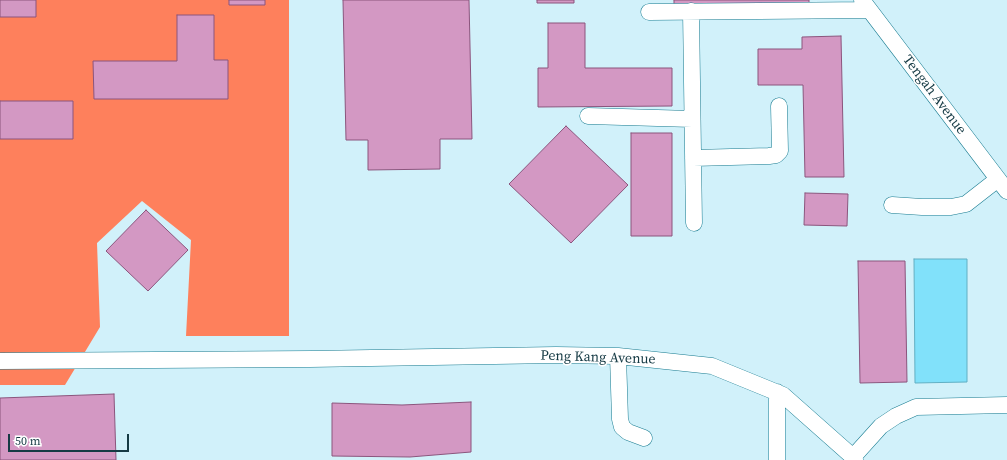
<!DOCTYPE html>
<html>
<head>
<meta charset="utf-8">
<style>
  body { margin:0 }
  #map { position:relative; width:1007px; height:460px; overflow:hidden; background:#d1f1fa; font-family:"Source Serif 4",serif }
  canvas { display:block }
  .scale { position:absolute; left:8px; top:434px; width:121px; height:18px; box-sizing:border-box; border:2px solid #153a44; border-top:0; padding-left:5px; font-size:12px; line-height:14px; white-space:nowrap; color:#153a44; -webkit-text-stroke:3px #fff; paint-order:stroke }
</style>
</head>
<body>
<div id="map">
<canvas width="1007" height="460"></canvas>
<div class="scale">50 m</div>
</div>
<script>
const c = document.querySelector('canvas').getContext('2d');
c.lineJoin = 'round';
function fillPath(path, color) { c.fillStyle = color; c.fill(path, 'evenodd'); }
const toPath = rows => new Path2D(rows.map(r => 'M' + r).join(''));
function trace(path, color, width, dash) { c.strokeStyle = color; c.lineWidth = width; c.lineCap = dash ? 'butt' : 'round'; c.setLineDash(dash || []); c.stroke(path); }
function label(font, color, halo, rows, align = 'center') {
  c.font = font + ' "Source Serif 4",serif'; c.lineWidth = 3; c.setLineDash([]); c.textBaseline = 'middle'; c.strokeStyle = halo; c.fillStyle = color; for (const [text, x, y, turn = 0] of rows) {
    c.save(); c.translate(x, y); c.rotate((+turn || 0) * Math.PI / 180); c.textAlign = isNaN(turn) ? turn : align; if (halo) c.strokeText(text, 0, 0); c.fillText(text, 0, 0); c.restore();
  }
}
const forest = toPath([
  [0,0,289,0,289,336,186,336,191,240,142,201,97,243,100,327,65,385,0,385]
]);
const water = toPath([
  [914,259,967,259,967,382,915,383,914,259]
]);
const building = toPath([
  [0,0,36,0,36,17,0,17,0,0],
  [229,0,265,0,265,5,229,5,229,0],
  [343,0,469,0,472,139,440,139,440,169,368,170,368,140,346,140,343,0],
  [537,0,574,0,574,3,537,3,537,0],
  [674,0,809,0,809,5,674,5,674,0],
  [177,15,214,15,214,60,228,60,228,99,94,99,93,61,177,61,177,15],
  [548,23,585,23,585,68,672,68,672,106,538,107,538,68,548,68,548,23],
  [841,36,844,177,805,177,803,85,758,85,758,49,802,49,802,37,841,36],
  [0,101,73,101,73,139,0,139,0,101],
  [566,126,628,185,571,243,509,184,566,126],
  [631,133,672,133,672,236,631,236,631,133],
  [805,193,848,194,847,226,804,225,805,193],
  [146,210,188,250,148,291,106,251,146,210],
  [858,261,905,261,907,382,860,383,858,261],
  [114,394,116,460,0,460,0,398,114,394],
  [471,402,471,452,410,457,332,456,332,403,402,405,471,402]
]);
const minor = toPath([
  [862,0,1007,191],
  [691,11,694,223],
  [649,12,869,10],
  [588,116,692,119],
  [693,158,769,156,776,155,780,151,779,106],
  [892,205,922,207,951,207,966,204,998,179],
  [618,356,620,419,622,427,628,432,644,438],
  [0,361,310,359,556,355,618,356,712,366,783,395,853,457,855,460],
  [777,392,777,460],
  [853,457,881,426,896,416,916,407,1007,405]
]);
const streetNames = [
  ["Tengah Avenue",934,95,53],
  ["Peng Kang Avenue",598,358,2]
];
fillPath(forest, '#fe805c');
fillPath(water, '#81e1fa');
trace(water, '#61afc3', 1);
fillPath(building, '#d398c3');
trace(building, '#8b557d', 1);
trace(minor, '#177b90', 17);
trace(minor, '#fff', 16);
label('14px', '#153a44', '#fff', streetNames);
</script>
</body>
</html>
